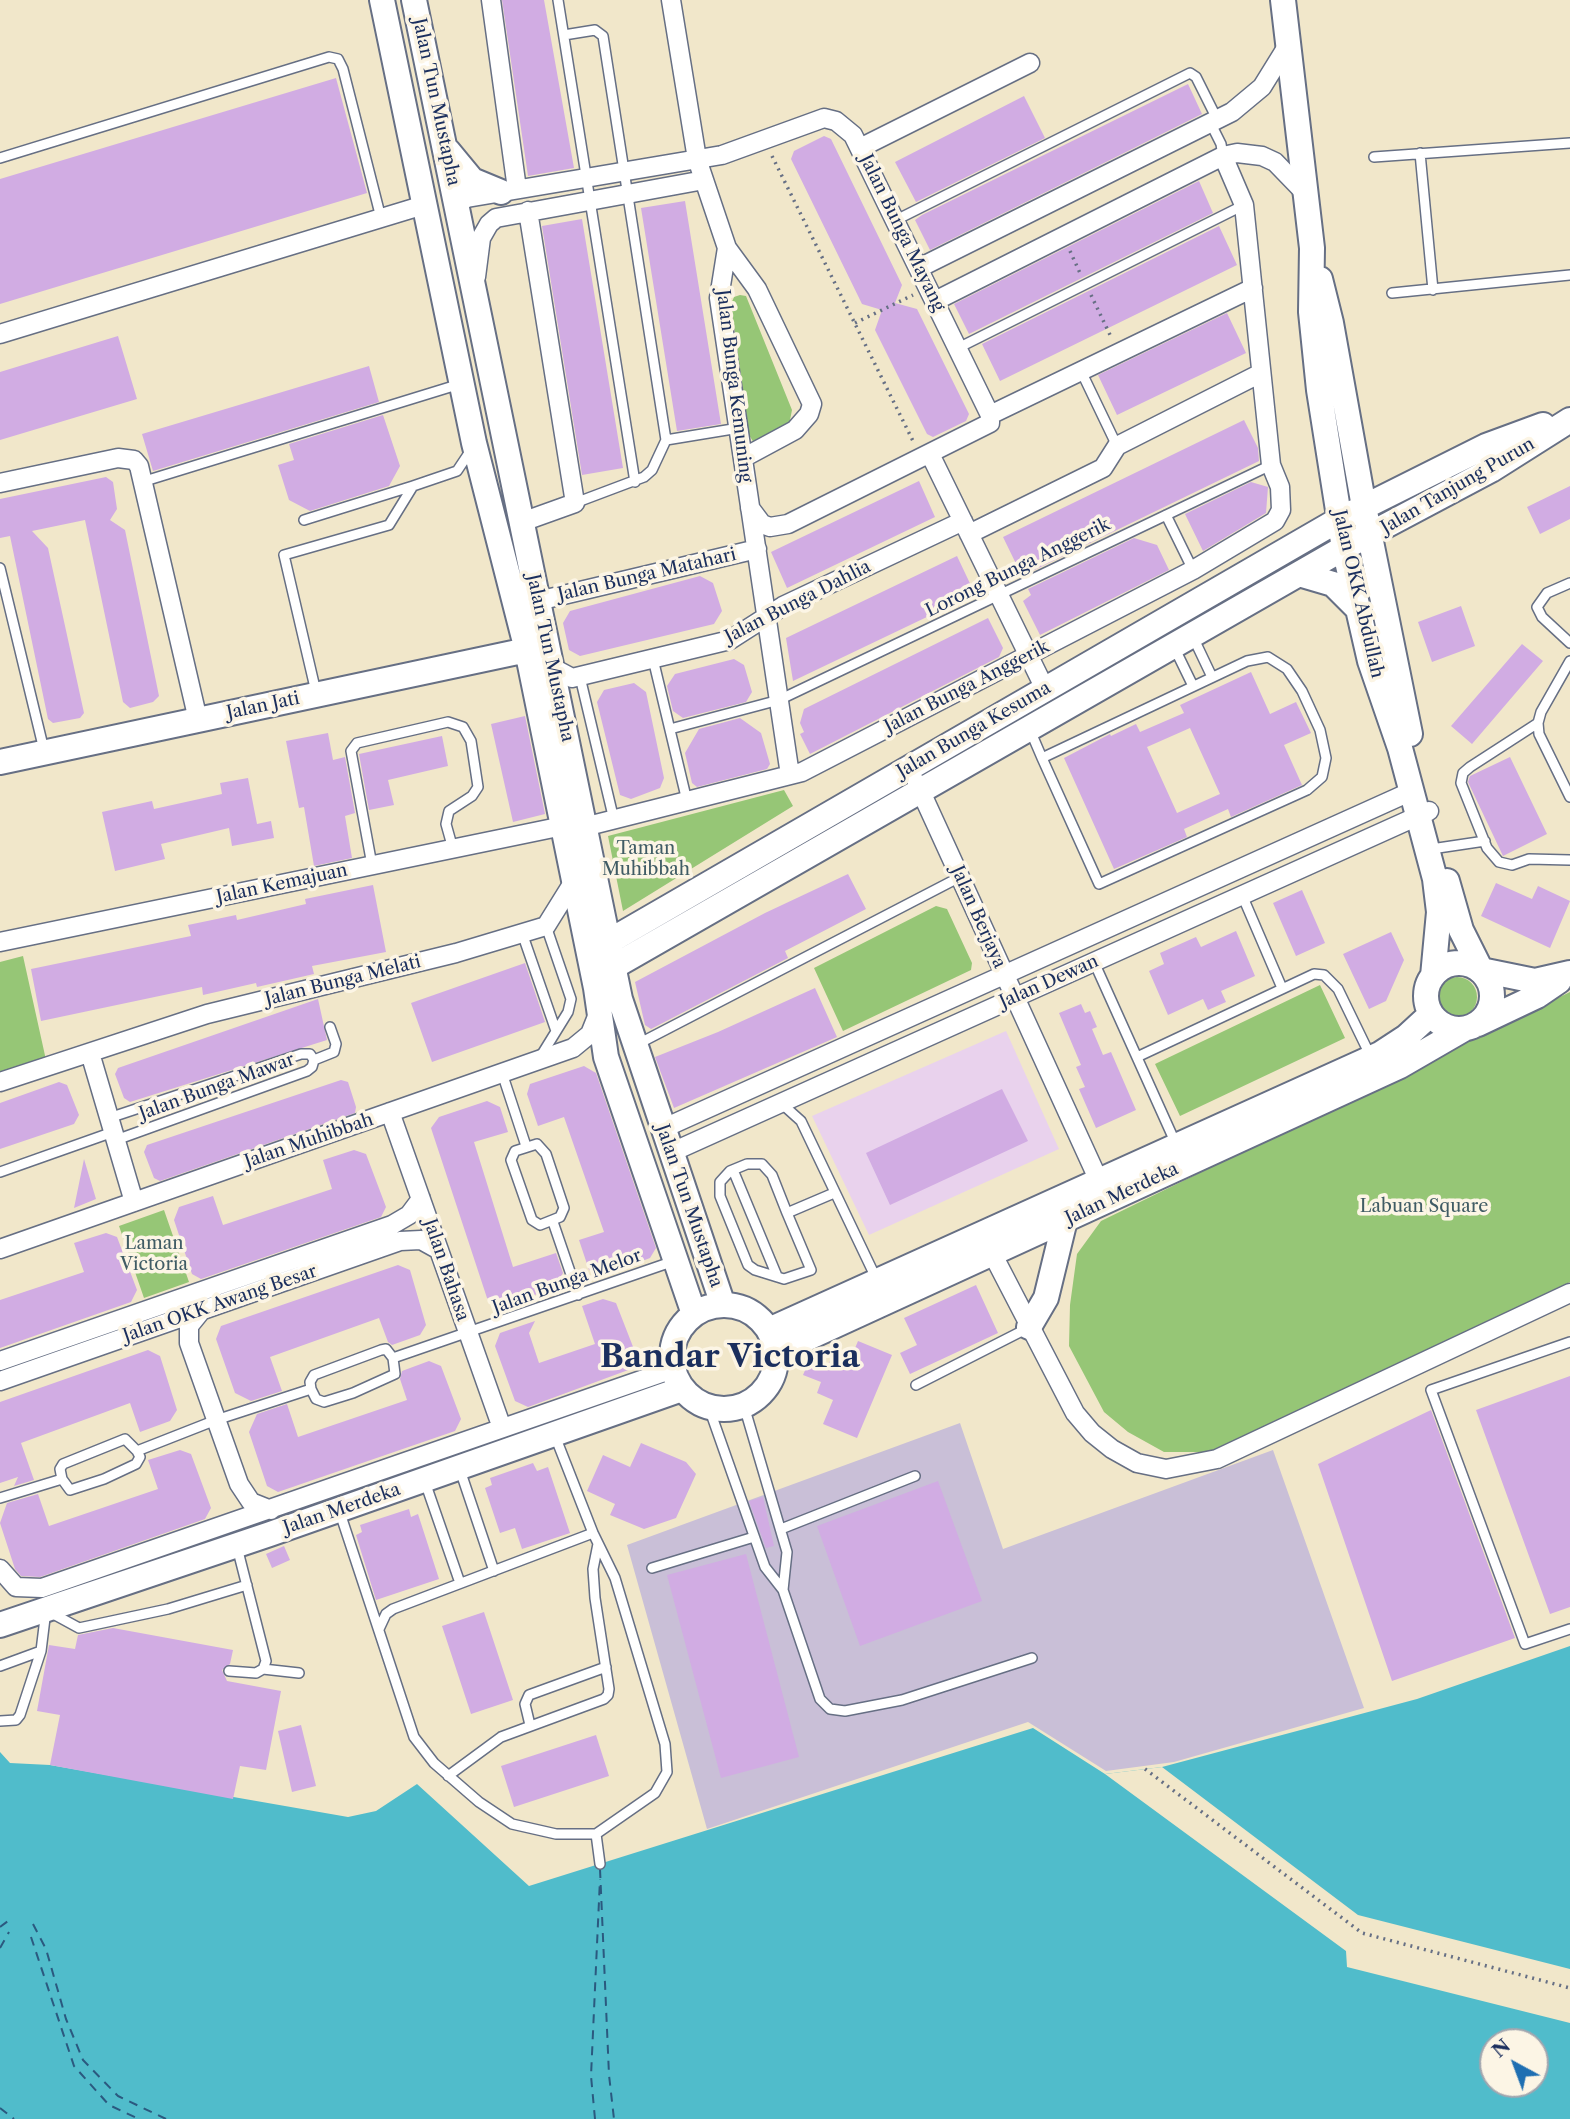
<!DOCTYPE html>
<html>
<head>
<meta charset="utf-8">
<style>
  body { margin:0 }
  #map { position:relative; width:1570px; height:2119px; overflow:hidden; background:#f1e7ca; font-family:"Libre Caslon Text",serif }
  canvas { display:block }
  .north { position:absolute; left:1479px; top:2028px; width:70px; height:70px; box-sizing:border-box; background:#fcf5e5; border:2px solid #a2a6af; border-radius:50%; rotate:319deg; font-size:19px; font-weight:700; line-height:28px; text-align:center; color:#1b2f5e }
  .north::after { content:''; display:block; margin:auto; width:24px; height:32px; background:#1f6fb2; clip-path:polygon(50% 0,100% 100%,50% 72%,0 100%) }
</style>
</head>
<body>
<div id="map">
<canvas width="1570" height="2119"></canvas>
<div class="north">N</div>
</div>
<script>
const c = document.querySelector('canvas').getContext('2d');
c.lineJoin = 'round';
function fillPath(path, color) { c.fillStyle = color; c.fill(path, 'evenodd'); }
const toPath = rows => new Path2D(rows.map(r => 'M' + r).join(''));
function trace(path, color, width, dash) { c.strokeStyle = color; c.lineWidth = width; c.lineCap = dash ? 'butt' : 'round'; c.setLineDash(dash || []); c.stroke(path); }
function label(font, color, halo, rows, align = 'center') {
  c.font = font + ' "Libre Caslon Text",serif'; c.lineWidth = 7; c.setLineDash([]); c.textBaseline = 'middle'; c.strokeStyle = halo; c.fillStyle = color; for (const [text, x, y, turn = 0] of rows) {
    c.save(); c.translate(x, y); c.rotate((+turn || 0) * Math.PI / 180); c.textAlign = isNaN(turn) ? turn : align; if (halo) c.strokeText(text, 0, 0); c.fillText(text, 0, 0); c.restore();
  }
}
const built = toPath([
  [1006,1031,1059,1149,869,1235,812,1116]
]);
const industrial = toPath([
  [960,1423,1003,1549,1273,1450,1364,1708,1174,1762,1106,1771,1028,1722,707,1829,627,1545]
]);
const green = toPath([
  [740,295,746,296,792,410,789,425,754,443,749,435,731,304,734,297],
  [784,790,793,806,623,911,608,836],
  [936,906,947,909,972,963,971,970,843,1031,814,968],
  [23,956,46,1060,0,1076,0,962],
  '1437 997a20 20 0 1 1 40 0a20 20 0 1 1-40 0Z',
  [1320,985,1345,1038,1180,1116,1155,1064],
  [1570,992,1570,1282,1214,1452,1164,1452,1128,1432,1104,1412,1069,1346,1070,1305,1077,1254,1101,1221],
  [164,1210,189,1282,144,1298,119,1226]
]);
const water = toPath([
  [1570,1646,1570,2119,0,2119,0,1752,10,1763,50,1765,348,1817,376,1811,417,1784,529,1886,1033,1728,1105,1774,1162,1767,1417,1699],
  [1493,2042,1535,2042,1535,2084,1493,2084]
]);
const pier = toPath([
  [1162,1767,1358,1915,1570,1969,1570,2023,1347,1967,1346,1951,1105,1774]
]);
const ferry = toPath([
  [600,1869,609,2075,614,2119],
  [33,1924,46,1949,66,2019,83,2060,118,2096,166,2119],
  [0,1927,12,1918],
  [31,1937,74,2066,109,2105,139,2119],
  [0,1948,9,1932],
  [0,2108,14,2119],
  [595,2119,591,2076,600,1879]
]);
const building = toPath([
  [502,0,544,0,574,168,528,176],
  [336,78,367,193,0,304,0,179],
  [1188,84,1202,114,930,250,915,220,922,215],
  [1024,96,1045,138,916,202,895,162],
  [824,136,831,139,902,285,895,303,917,309,969,414,966,421,933,437,927,434,875,330,882,310,862,304,791,159,794,151],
  [1199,181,1213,213,969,334,954,304],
  [685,201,721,424,677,431,641,208],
  [582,219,623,468,582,475,542,226],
  [1219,226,1237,265,1000,381,982,344],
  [1227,313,1246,353,1117,415,1098,375],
  [118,336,137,399,0,440,0,372],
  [369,366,379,402,153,471,142,434],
  [383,415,400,466,389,486,310,511,289,500,278,465,294,460,289,444],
  [1244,420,1258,448,1259,461,1022,576,1003,537],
  [106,477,113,482,117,509,110,520,125,530,159,696,153,702,130,708,123,702,85,520,32,531,48,548,84,713,80,718,53,723,48,719,10,536,0,538,0,499],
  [919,481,935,517,787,588,771,552],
  [1251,482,1268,487,1266,513,1203,551,1185,514],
  [1570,486,1570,519,1540,534,1527,507],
  [1134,538,1157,545,1169,570,1040,635,1023,601,1031,595,1028,589],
  [957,556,975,594,793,681,786,638],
  [700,576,713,583,722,611,714,624,580,656,569,650,563,623,570,611],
  [1461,606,1475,646,1432,662,1418,622],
  [988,618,1003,648,999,657,810,754,800,734,804,732,800,723,804,709],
  [1522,644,1543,661,1472,744,1451,726],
  [734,659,744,665,752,692,746,702,683,718,673,711,667,686,675,674],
  [1251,672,1270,714,1296,702,1311,733,1284,745,1302,785,1231,817,1228,809,1184,829,1187,837,1114,869,1064,758,1110,734,1111,736,1136,724,1140,732,1184,713,1180,705],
  [1190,728,1220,794,1177,813,1147,747],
  [634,683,646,692,664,778,660,788,631,799,620,795,597,702,604,690],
  [525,716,545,814,513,822,491,724],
  [740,718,761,733,770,764,767,769,697,787,692,783,685,753,699,729],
  [328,733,333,760,345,757,355,813,345,816,352,858,314,866,304,807,299,808,286,741],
  [442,736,448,766,388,780,394,805,369,810,359,754],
  [1510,757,1547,834,1503,856,1468,782,1470,776],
  [248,778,257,824,271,821,274,838,232,846,229,828,161,844,165,859,115,871,102,812,152,801,154,809,222,794,220,783],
  [848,874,866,909,785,951,788,958,651,1029,645,1025,635,982,765,913],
  [1496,883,1532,899,1538,886,1570,901,1550,948,1481,916],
  [373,885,386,952,312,966,314,974,257,987,256,983,203,995,202,987,41,1021,31,969,191,936,188,925,236,915,237,920,306,904,305,899],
  [1302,890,1325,943,1296,956,1273,903],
  [1236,931,1255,976,1221,991,1226,1002,1208,1010,1203,999,1168,1015,1149,971,1164,964,1160,953,1196,937,1201,947],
  [1391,932,1404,960,1386,1001,1369,1009,1343,954],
  [525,963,545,1022,432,1062,411,1003],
  [815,988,837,1037,674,1108,655,1057,718,1032],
  [318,999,327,1040,130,1102,124,1098,115,1074,118,1068],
  [1081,1004,1085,1013,1090,1011,1097,1027,1092,1029,1103,1055,1111,1052,1136,1110,1096,1128,1079,1089,1085,1087,1076,1067,1081,1065,1059,1013],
  [584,1066,596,1073,656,1248,650,1258,603,1276,589,1270,579,1240,604,1232,564,1117,538,1126,527,1094,530,1084],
  [341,1080,348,1082,356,1107,355,1113,160,1181,154,1178,144,1152,147,1145],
  [59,1082,67,1085,79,1115,74,1124,0,1149,0,1103],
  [1002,1089,1028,1141,890,1205,866,1153],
  [487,1101,500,1107,508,1132,474,1142,513,1267,556,1253,563,1273,554,1289,518,1300,520,1307,508,1311,487,1298,431,1128,439,1117],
  [354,1150,366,1154,386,1207,381,1217,201,1279,192,1274,174,1220,179,1207,213,1196,223,1225,332,1189,323,1160],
  [84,1159,96,1199,74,1208],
  [106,1233,117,1237,137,1290,131,1302,0,1348,0,1300,84,1272,74,1243],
  [398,1265,410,1270,426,1325,420,1335,392,1345,388,1342,379,1318,270,1357,282,1391,251,1401,235,1393,216,1339,221,1326],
  [976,1285,998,1333,910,1374,900,1353,917,1345,904,1318],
  [603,1299,616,1303,637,1357,631,1369,528,1407,515,1401,495,1346,500,1333,535,1321,529,1333,539,1363,595,1344,582,1306],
  [858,1341,892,1355,857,1438,823,1424,833,1400,817,1393,821,1382,803,1375,809,1361,827,1369,831,1358,848,1365],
  [148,1350,160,1356,177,1410,170,1421,140,1432,130,1403,21,1443,34,1480,14,1486,18,1477,0,1483,0,1402],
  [429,1361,441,1366,461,1419,455,1431,278,1492,267,1486,249,1432,257,1414,287,1404,298,1437,407,1400,400,1379,402,1371],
  [1570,1376,1570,1607,1550,1614,1476,1410],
  [1431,1410,1515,1638,1392,1681,1318,1464],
  [641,1443,686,1462,696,1474,676,1518,644,1529,610,1515,615,1504,587,1491,603,1455,630,1467],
  [180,1450,191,1454,211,1508,205,1519,40,1577,21,1576,15,1569,0,1523,7,1503,38,1494,49,1526,158,1489,148,1460],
  [533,1463,537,1471,548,1467,570,1533,522,1549,515,1528,500,1533,485,1488,492,1485,490,1478],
  [938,1481,982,1601,860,1646,817,1526],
  [763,1497,774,1546,766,1548,749,1501],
  [409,1509,411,1517,418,1514,439,1579,376,1600,356,1535,362,1532,360,1525],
  [284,1546,290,1560,272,1568,266,1554],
  [746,1554,799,1757,721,1778,667,1575],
  [484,1612,513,1700,471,1714,442,1626],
  [113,1628,233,1650,230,1664,222,1670,227,1681,281,1691,266,1770,240,1766,233,1799,50,1765,60,1715,37,1711,49,1645,75,1649,78,1635],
  [301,1725,316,1786,292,1792,278,1731],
  [596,1735,609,1776,514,1807,501,1766]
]);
const path = toPath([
  [772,156,913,441],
  [1070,251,1080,273],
  [1091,295,1112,339],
  [855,323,913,295],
  [1145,1769,1362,1933,1570,1988]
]);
const lane = toPath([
  [558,0,635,482],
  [564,35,595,30,603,36,666,440,652,470,644,477,575,503],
  [1210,122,1221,144,1223,156],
  [1420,153,1433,290],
  [1374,157,1570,143],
  [0,158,329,57,338,59,343,69,381,218],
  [896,220,1190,73,1196,77,1217,119],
  [1392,293,1570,275],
  [958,348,1244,205],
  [1081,371,1117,446],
  [666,440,739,428],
  [145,481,460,384],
  [413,486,457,471,471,450],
  [1166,515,1193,570],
  [304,520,413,486,389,525,284,555,316,692],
  [0,568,44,750],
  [1570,583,1547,593,1537,607,1542,617,1570,643],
  [1193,637,1212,677],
  [1174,647,1193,686],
  [653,659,687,801],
  [1570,661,1541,712,1538,723,1539,734,1570,797],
  [580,677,614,820],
  [1538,723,1470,767,1463,773,1461,783,1487,848,1499,862,1512,865,1529,859,1570,860],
  [670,729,779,700,1271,465],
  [1030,730,1042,758,1099,884,1307,790,1322,777,1326,758,1320,730,1302,691,1287,669,1268,657,1247,661,1042,758],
  [1438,848,1485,841],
  [372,865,351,751,357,743,448,722,463,727,471,741,478,787,472,796,449,811,446,824,453,849],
  [1242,895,1282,988],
  [522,933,556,1031],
  [1094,962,1176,1144],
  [638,1044,960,877],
  [1137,1057,1314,974,1324,975,1338,989,1370,1055],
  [539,1059,568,1012,571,999,546,926],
  [314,1060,334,1052,336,1044,330,1027],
  [502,1073,526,1146],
  [781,1103,801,1121,876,1278],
  [109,1118,301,1054,310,1054,314,1060,312,1067,307,1071,116,1140],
  [537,1144,546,1154,564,1208,560,1217,540,1225,532,1220,511,1160,515,1151,537,1144],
  [733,1170,777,1276],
  [0,1172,113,1132],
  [787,1213,811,1270,784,1279,755,1270,748,1265,720,1196,720,1182,730,1171,747,1164,762,1164,772,1175,787,1213,834,1193],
  [553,1222,578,1295],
  [1570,1342,1431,1390,1525,1644,1570,1629],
  [916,1385,1028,1328],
  [311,1389,316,1399,324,1402,353,1393,395,1374,393,1358],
  [744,1406,787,1552,783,1590],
  [709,1408,765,1567,783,1590,820,1699,830,1709,845,1711,902,1700,1032,1658],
  [460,1470,494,1571],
  [62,1479,70,1490,104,1479,136,1464,140,1457,137,1451],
  [425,1482,460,1583],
  [0,1498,62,1479,60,1469,63,1464,125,1439,137,1451,216,1420,311,1389,310,1382,314,1375,381,1350,386,1349,393,1358,674,1261],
  [340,1513,414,1737,434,1763,479,1802,512,1824,556,1834,596,1834,655,1793,667,1772,665,1744,615,1578,593,1533,555,1436],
  [781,1529,915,1476],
  [652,1568,754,1537],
  [379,1629,386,1614,393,1609,593,1533],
  [0,1666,41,1651],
  [263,1669,299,1673],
  [229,1671,256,1673,263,1669,266,1661,237,1547],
  [0,1721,16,1720,20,1715,41,1651,46,1610,79,1628,168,1609,247,1585],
  [530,1725,525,1704,529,1695,606,1667],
  [448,1776,501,1737,604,1699,608,1695,609,1689,595,1598,593,1569,598,1544],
  [596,1834,600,1864]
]);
const street = toPath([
  [491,0,517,189],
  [671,0,697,159,727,248,719,298,790,775],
  [860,148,1030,63],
  [456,203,467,198,722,155,824,118,836,121,853,135,990,415,990,423,788,524,770,527,762,524,750,508],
  [727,248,757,289,812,404,809,414,795,430,743,458],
  [919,268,1232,112,1262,87,1288,45],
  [476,277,481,238,489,224,496,218,704,180],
  [935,301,1223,156,1237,153,1262,156,1275,162,1305,193],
  [0,334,424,205],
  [990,415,1253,288],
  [930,454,1045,689],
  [0,483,118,458,134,460,139,466,198,720],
  [522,522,575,503,528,211],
  [969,534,1103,468,1117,446,1261,373],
  [538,601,757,549],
  [550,661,557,670,572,678,730,640,783,606,963,521],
  [917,783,1099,1181],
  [584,827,802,772,1193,570,1275,521,1281,510,1280,487,1271,465,1244,205,1223,156],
  [0,942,563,826],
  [90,1053,134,1202],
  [0,1082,207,1014,456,953,546,926,574,881],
  [390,1112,502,1428],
  [662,1129,1412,791],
  [670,1153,1429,811],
  [0,1249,573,1048,590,1034,598,1014],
  [992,1253,1075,1413,1092,1433,1112,1449,1137,1463,1166,1469,1217,1459,1570,1293],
  [202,1310,189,1326,189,1343,239,1484,251,1502,271,1510],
  [0,1361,392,1225,409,1215,421,1199],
  [0,1381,400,1241,421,1240,439,1250],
  [0,1569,16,1587,42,1588,673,1369]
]);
const secondary = toPath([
  [382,0,474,443,527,650,596,988,606,1057,694,1314],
  [414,0,620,999,723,1305],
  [1283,0,1312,248,1311,312,1319,390,1344,548,1370,661,1400,748,1435,879,1439,912,1433,976],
  [448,151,472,180,501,192],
  [1320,279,1331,323,1364,507,1410,734],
  [1299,574,1333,584,1357,608],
  [0,762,527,650],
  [1447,881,1461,930,1481,970,1535,981,1570,973],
  [608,942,1340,519,1486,446,1543,425],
  '1426 996a33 33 0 1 1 66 0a33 33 0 1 1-66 0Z',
  [613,967,1344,548,1491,470,1570,420],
  [1478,1024,1537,996,1559,981],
  '672 1357a52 52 0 1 1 104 0a52 52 0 1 1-104 0Z',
  [1029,1327,1046,1298,1065,1220],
  [769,1330,1380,1054,1406,1037,1431,1014],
  [777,1352,1400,1066,1464,1029],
  [0,1625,270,1534,682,1389]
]);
const streetNames = [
  ["Jalan Tun Mustapha",436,102,78],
  ["Jalan Bunga Mayang",902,233,64],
  ["Jalan Bunga Kemuning",734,386,83],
  ["Jalan Tanjung Purun",1458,486,-30],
  ["Lorong Bunga Anggerik",1018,568,-26],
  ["Jalan Bunga Matahari",647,575,-13],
  ["Jalan OKK Abdullah",1358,594,77],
  ["Jalan Bunga Dahlia",798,602,-27],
  ["Jalan Tun Mustapha",550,658,78],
  ["Jalan Bunga Anggerik",967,687,-27],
  ["Jalan Jati",263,706,-12],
  ["Jalan Bunga Kesuma",974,730,-30],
  ["Jalan Kemajuan",282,884,-12],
  ["Jalan Berjaya",978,917,66],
  ["Jalan Bunga Melati",343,981,-14],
  ["Jalan Dewan",1049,982,-24],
  ["Jalan Bunga Mawar",217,1087,-20],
  ["Jalan Muhibbah",309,1141,-19],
  ["Jalan Merdeka",1122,1194,-25],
  ["Jalan Tun Mustapha",689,1206,71],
  ["Jalan Bahasa",446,1270,71],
  ["Jalan Bunga Melor",567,1282,-20],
  ["Jalan OKK Awang Besar",220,1304,-19],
  ["Jalan Merdeka",342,1509,-19]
];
const parkNames = [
  ["Taman",646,849],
  ["Muhibbah",646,870],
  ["Labuan Square",1424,1207],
  ["Laman",154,1244],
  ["Victoria",154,1265]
];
const townNames = [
  ["Bandar Victoria",730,1358]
];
fillPath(built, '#e9d2ed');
fillPath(industrial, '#c9bfd7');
fillPath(green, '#96c676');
fillPath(water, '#50bccb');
fillPath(pier, '#f1e7ca');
trace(ferry, '#2b597f', 2, [9, 7]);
fillPath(building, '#d1ace3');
trace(lane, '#666f84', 12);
trace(street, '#666f84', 21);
trace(secondary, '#666f84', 28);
trace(path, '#666f84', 3.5, [2, 5]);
trace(lane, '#fff', 9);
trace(street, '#fff', 18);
trace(secondary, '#fff', 24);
label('18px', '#1b2f5e', '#fcf5e5', streetNames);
label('18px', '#405c65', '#fcf5e5', parkNames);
label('bold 32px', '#1b2f5e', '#fcf5e5', townNames);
</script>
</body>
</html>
